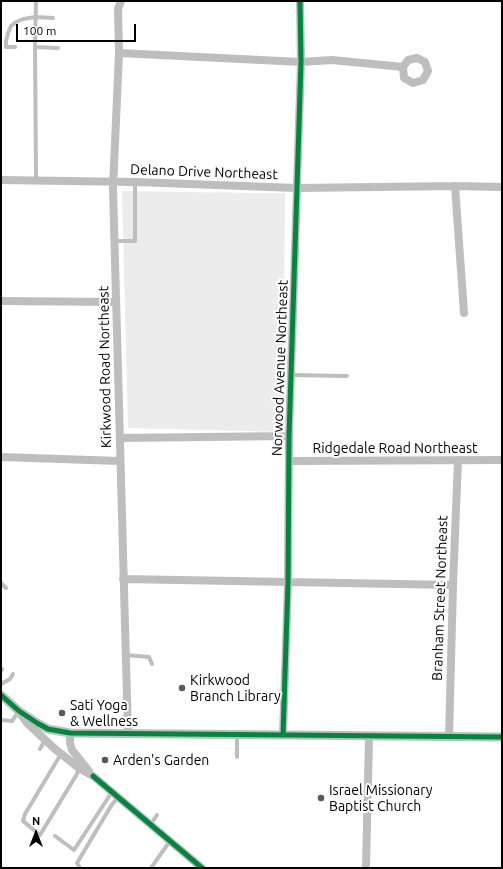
<!DOCTYPE html>
<html>
<head>
<meta charset="utf-8">
<style>
  body { margin:0 }
  #map { position:relative; width:503px; height:869px; overflow:hidden; background:#fff; font-family:Ubuntu,sans-serif }
  canvas { display:block }
  .frame { position:absolute; inset:0; border:2px solid #000; pointer-events:none }
  .north { position:absolute; left:16px; top:813px; width:40px; height:40px; -webkit-text-stroke:3px #fff; paint-order:stroke; rotate:0deg; font-size:11px; font-weight:700; line-height:16px; text-align:center; color:#000 }
  .north::after { content:''; display:block; margin:auto; width:14px; height:18px; background:#000; clip-path:polygon(50% 0,100% 100%,50% 72%,0 100%) }
  .scale { position:absolute; left:16px; top:24px; width:120px; height:18px; box-sizing:border-box; border:2px solid #000; border-top:0; padding-left:5px; font-size:12px; line-height:14px; white-space:nowrap; color:#000; -webkit-text-stroke:3px #fff; paint-order:stroke }
</style>
</head>
<body>
<div id="map">
<canvas width="503" height="869"></canvas>
<div class="frame"></div>
<div class="north">N</div>
<div class="scale">100 m</div>
</div>
<script>
const c = document.querySelector('canvas').getContext('2d');
c.lineJoin = 'round';
function fillPath(path, color) { c.fillStyle = color; c.fill(path, 'evenodd'); }
const toPath = rows => new Path2D(rows.map(r => 'M' + r).join(''));
function trace(path, color, width, dash) { c.strokeStyle = color; c.lineWidth = width; c.lineCap = dash ? 'butt' : 'round'; c.setLineDash(dash || []); c.stroke(path); }
function label(font, color, halo, rows, align = 'center') {
  c.font = font + ' Ubuntu,sans-serif'; c.lineWidth = 4; c.setLineDash([]); c.textBaseline = 'middle'; c.strokeStyle = halo; c.fillStyle = color; for (const [text, x, y, turn = 0] of rows) {
    c.save(); c.translate(x, y); c.rotate((+turn || 0) * Math.PI / 180); c.textAlign = isNaN(turn) ? turn : align; if (halo) c.strokeText(text, 0, 0); c.fillText(text, 0, 0); c.restore();
  }
}
const green = toPath([
  [122,191,252,193,285,193,283,432,128,428]
]);
const service = toPath([
  [15,47,6,47,6,41,8,33,11,26,16,22,23,19,36,17,53,18],
  [35,47,58,48],
  [35,180,36,176,35,47,36,1],
  [115,241,135,241,135,182],
  [291,375,347,376],
  [1,583,6,588],
  [126,655,149,657,152,664],
  [1,671,2,669],
  [1,684,10,679,13,674],
  [1,720,12,721,19,711],
  [237,735,237,757],
  [40,749,45,740],
  [61,754,25,814,23,821,40,835,77,774,79,768],
  [151,824,157,815],
  [55,836,74,850,112,792],
  [80,868,77,863,111,806,118,797],
  [151,868,170,841]
]);
const minor = toPath([
  [121,1,118,9,119,53,113,188,128,734],
  [119,53,301,62,332,60,403,67],
  [417,58,425,62,428,71,423,80,413,83,404,78,403,67,408,60,417,58],
  [1,180,135,182,297,188,455,186,502,187],
  [455,186,464,313],
  [1,301,116,302],
  [120,438,289,436],
  [1,457,120,461],
  [289,461,502,460],
  [123,579,453,585],
  [19,712,28,724,55,749,79,768,93,776,202,868],
  [70,733,70,743,72,750,89,771],
  [283,735,288,582,289,436,301,62,300,1],
  [449,737,453,585,458,460],
  [366,868,369,736]
]);
const tertiary = toPath([
  [1,695,19,711,37,723,48,729,70,733,502,737]
]);
const cycleway = toPath([
  [1,695,19,711,37,723,48,729,70,733,502,737],
  [283,735,288,582,289,436,301,62,300,1],
  [93,776,202,868]
]);
const markers = [
  [182,688,4,"#595959"],
  [62,713,4,"#595959"],
  [105,760,4,"#595959"],
  [321,798,4,"#595959"]
];
const streetNames = [
  ["Delano Drive Northeast",204,172,2],
  ["Kirkwood Road Northeast",105,367,-91],
  ["Norwood Avenue Northeast",280,368,-88],
  ["Ridgedale Road Northeast",395,448],
  ["Branham Street Northeast",440,598,-88]
];
const poiNames = [
  ["Kirkwood",190,680],
  ["Branch Library",190,696],
  ["Sati Yoga",70,705],
  ["& Wellness",70,721],
  ["Arden's Garden",113,760],
  ["Israel Missionary",329,790],
  ["Baptist Church",329,806]
];
fillPath(green, '#ececec');
trace(service, '#bebebe', 4);
trace(minor, '#bebebe', 8);
trace(tertiary, '#bebebe', 9);
trace(cycleway, '#00873e', 5);
for (const [x, y, r, color] of markers) { const dot = new Path2D(); dot.arc(x, y, r, 0, 2 * Math.PI); c.fillStyle = color; c.fill(dot); trace(dot, '#fff', 1.5); }
label('14px', '#000', '#fff', streetNames);
label('14px', '#000', '#fff', poiNames, 'left');
</script>
</body>
</html>
